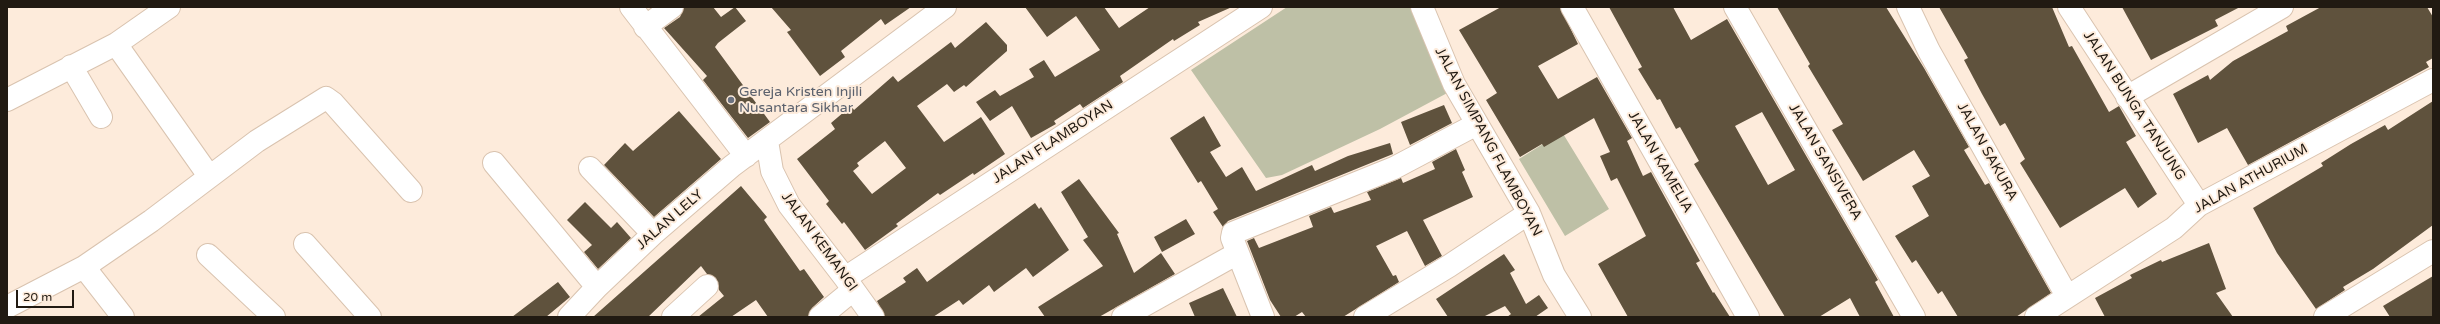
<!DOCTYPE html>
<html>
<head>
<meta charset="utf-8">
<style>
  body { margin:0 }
  #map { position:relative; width:2440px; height:324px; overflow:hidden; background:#fdebdb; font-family:"Varela Round",sans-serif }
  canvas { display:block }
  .frame { position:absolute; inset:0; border:8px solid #211a12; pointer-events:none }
  .scale { position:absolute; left:16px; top:290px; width:58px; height:18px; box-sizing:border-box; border:2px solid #211a12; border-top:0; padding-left:5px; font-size:12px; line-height:14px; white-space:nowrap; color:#211a12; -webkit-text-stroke:3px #fdebdb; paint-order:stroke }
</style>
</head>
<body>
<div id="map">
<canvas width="2440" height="324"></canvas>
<div class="frame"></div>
<div class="scale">20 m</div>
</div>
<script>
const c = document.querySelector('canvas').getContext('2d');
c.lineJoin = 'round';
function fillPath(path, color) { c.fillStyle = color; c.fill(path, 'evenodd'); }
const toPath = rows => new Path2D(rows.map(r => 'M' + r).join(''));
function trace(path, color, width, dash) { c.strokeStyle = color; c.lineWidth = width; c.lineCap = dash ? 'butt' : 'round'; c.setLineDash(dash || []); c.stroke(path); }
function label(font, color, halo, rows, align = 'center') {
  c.font = font + ' "Varela Round",sans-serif'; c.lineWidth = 4; c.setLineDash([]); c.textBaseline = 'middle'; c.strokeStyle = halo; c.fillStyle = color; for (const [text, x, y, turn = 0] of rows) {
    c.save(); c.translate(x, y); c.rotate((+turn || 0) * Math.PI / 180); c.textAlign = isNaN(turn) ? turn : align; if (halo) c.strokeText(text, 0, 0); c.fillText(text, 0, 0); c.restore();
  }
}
const green = toPath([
  [1287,7,1416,7,1451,91,1380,129,1282,175,1266,178,1191,70],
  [1562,132,1609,209,1565,236,1519,159]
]);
const building = toPath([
  [684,7,713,7,721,17,735,7,746,21,718,43,715,47,770,122,748,138,703,80,707,76,664,28,680,17],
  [771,7,911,7,885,25,881,19,841,51,845,57,820,76,787,32,791,30],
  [1025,7,1104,7,1119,28,1150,7,1232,7,1198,22,1200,25,1174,41,1173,39,1120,76,1123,82,1083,108,1080,104,1054,121,1056,124,1031,138,1012,106,990,121,976,102,995,90,1000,96,1034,77,1029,69,1044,60,1055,77,1100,50,1076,16,1047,37],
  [1501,7,1560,7,1578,44,1538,66,1558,99,1597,77,1632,138,1627,141,1643,176,1651,172,1700,261,1696,263,1713,293,1714,292,1730,317,1628,317,1598,264,1646,236,1617,178,1611,181,1600,156,1610,152,1594,118,1544,147,1542,144,1520,157,1486,100,1497,93,1459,30],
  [1609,7,1673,7,1691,40,1727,19,1878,280,1875,282,1894,317,1860,317,1850,298,1819,317,1785,317,1694,164,1699,161,1680,127,1676,129,1660,99,1657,100,1638,69,1642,67],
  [1762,112,1795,170,1768,185,1735,126],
  [1777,7,1886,7,1924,68,1969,147,1964,150,1985,185,1989,183,2051,293,2016,317,1958,317,1942,291,1938,294,1916,260,1912,263,1895,236,1929,216,1912,186,1930,176,1914,150,1863,181,1832,130,1843,124,1808,66,1810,64],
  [1939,7,2052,7,2069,47,2072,46,2109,112,2119,106,2136,136,2126,142,2157,194,2138,208,2125,188,2060,228,2020,163,2025,159,2005,123,2000,126,1982,94,1964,60,1968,58],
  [2122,7,2240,7,2215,20,2218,26,2151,60],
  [2321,7,2427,7,2433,17,2433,58,2426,62,2429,67,2248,165,2227,128,2198,143,2173,94,2208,75,2210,80,2233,61,2288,31,2286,26],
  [986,22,1007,45,1007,51,966,87,964,85,954,92,947,84,917,106,944,142,981,117,1005,154,974,175,973,173,940,195,938,193,896,224,898,226,865,250,844,222,842,224,826,204,829,201,797,159,835,129,831,123,851,106,854,110,893,76,898,82,951,42,955,48],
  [885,141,906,168,872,194,853,171,859,166,857,163],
  [2433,101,2433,225,2373,269,2343,287,2345,290,2316,309,2277,253,2253,208,2323,166,2321,163,2351,144,2385,125,2388,130],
  [1444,105,1452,123,1410,145,1401,122],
  [679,111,721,159,654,217,604,165,625,143,633,151],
  [1204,116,1221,146,1210,152,1226,177,1242,167,1256,191,1312,165,1315,171,1348,156,1390,143,1393,154,1228,221,1223,227,1213,212,1218,209,1201,181,1198,183,1170,138],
  [1456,149,1465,170,1462,172,1473,197,1423,220,1442,256,1425,266,1407,231,1376,246,1393,276,1396,275,1399,282,1343,317,1306,317,1302,312,1294,317,1281,317,1270,300,1247,241,1254,238,1259,248,1313,227,1309,216,1331,207,1334,213,1371,200,1367,192,1401,178,1403,183,1435,169,1432,162],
  [1079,179,1119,233,1117,234,1134,273,1161,253,1175,274,1099,317,1045,317,1038,307,1103,266,1083,240,1088,237,1061,192],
  [741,186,767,217,764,220,800,271,804,269,824,297,812,308,808,317,768,317,756,300,731,317,698,317,724,296,719,290,716,278,707,274,701,266,648,317,593,317],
  [585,202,611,228,617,222,631,238,598,269,584,252,592,245,567,220],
  [1035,203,1039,209,1041,207,1069,250,1033,277,1026,268,994,292,989,285,963,305,959,300,933,317,885,317,877,301,906,282,903,278,917,268,927,282],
  [1186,219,1195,234,1162,252,1154,237],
  [2209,243,2226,289,2216,293,2233,317,2105,317,2095,298,2132,278,2130,275,2161,260,2162,262],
  [1504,254,1515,270,1510,273,1526,304,1539,295,1548,308,1535,317,1507,317,1511,314,1505,306,1483,317,1448,317,1436,299],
  [2433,276,2433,317,2390,317,2383,306],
  [558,282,570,297,546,317,512,317],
  [1223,288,1237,317,1195,317,1189,303]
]);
const minor = toPath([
  [631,7,746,156],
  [1422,7,1454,84,1529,213,1554,275,1580,317],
  [1572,7,1748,317],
  [1735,7,1914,317],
  [1908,7,1929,51,2067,296],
  [2069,7,2199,205],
  [645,27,672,7],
  [116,44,209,176],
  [71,66,101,117],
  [2127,97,2282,7],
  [7,100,116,44,169,7],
  [767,141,772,171,789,205,845,278,873,317],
  [494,163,597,287],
  [590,168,653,234],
  [305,244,370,317],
  [208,255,274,317],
  [84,267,123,317],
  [845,278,1261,7],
  [7,307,84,267,151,221,257,141,326,98,333,103,411,191],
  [569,317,597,287,653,234,732,166,945,7],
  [673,317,707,286],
  [820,317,853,290],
  [1123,317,1238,253],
  [1263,317,1232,238,1233,233,1394,168,1477,124],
  [1365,317,1449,266,1529,213],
  [2036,317,2174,228,2199,205,2433,80],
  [2325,317,2433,251]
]);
const markers = [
  [731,100,4,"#6b7280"]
];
const worshipNames = [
  ["Gereja Kristen Injili",739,92],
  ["Nusantara Sikhar",739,108]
];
const streetNames = [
  ["JALAN BUNGA TANJUNG",2134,106,57],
  ["JALAN FLAMBOYAN",1053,142,-33],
  ["JALAN SIMPANG FLAMBOYAN",1488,142,62],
  ["JALAN SAKURA",1987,152,61],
  ["JALAN KAMELIA",1660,162,60],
  ["JALAN SANSIVERA",1825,162,60],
  ["JALAN ATHURIUM",2251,179,-29],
  ["JALAN LELY",670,220,-41],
  ["JALAN KEMANGI",819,242,54]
];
fillPath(green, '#bec0a6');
fillPath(building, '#5f523d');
trace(minor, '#d9c3af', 24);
trace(minor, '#fff', 22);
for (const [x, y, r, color] of markers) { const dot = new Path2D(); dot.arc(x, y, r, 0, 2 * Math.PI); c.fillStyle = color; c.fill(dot); trace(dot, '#fdebdb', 1.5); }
label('14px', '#5b616d', '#fdebdb', worshipNames, 'left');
label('14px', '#211a12', '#fdebdb', streetNames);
</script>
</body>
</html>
